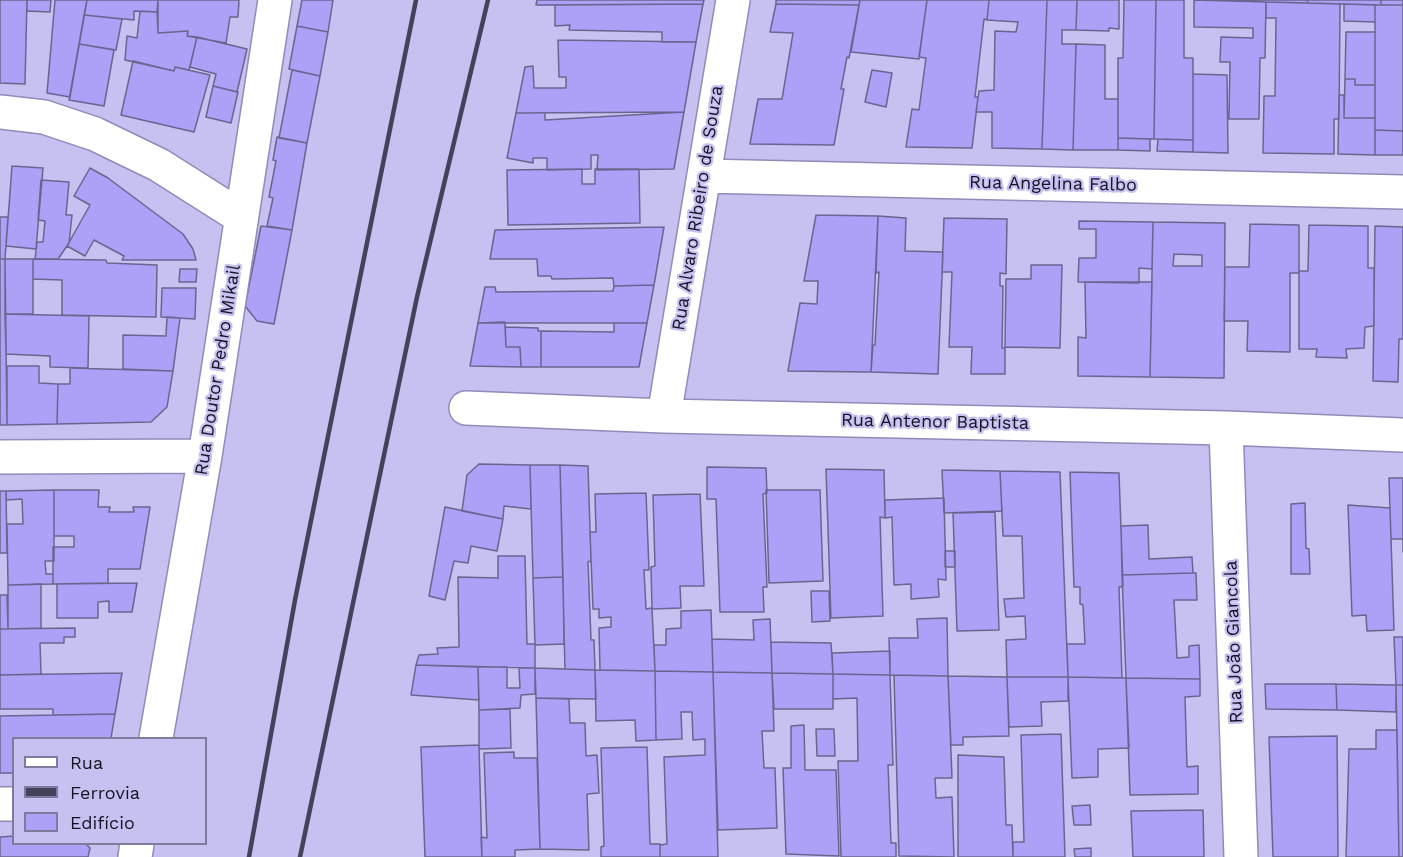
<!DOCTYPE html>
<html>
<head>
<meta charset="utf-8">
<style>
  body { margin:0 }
  #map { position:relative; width:1403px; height:857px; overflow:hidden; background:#c6c1f0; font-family:"Work Sans",sans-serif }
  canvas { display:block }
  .legend { position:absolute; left:12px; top:737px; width:195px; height:108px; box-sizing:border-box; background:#c6c1f0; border:2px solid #7f7b9e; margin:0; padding:8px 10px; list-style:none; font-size:18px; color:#151323 }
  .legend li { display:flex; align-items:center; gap:12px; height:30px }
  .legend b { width:30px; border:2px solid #7f7b9e }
</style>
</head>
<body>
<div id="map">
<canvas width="1403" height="857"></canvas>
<ul class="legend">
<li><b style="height:8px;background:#fff"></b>Rua</li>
<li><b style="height:8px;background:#44425a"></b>Ferrovia</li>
<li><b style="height:16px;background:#ada0f7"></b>Edifício</li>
</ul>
</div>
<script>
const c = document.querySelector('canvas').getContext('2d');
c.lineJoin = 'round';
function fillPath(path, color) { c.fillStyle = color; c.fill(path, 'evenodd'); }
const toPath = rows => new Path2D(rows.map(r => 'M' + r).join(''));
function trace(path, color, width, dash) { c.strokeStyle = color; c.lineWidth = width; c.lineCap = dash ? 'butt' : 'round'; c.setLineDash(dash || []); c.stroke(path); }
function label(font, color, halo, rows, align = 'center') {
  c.font = font + ' "Work Sans",sans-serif'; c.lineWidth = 4.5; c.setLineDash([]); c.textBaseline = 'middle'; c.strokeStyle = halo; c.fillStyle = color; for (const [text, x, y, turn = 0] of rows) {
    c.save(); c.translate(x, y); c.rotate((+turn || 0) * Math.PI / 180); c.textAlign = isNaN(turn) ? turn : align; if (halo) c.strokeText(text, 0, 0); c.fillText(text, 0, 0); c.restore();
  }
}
const building = toPath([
  [0,0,27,0,25,84,0,83,0,0],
  [27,0,51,0,50,12,27,11,27,0],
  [55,0,87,0,70,97,47,93,55,0],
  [87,0,158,0,157,12,134,11,134,20,84,15,87,0],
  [158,0,239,0,238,17,230,17,226,43,187,36,188,31,158,33,158,0],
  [302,0,333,0,328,32,297,26,302,0],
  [537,0,704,0,703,4,536,5,537,0],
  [776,0,860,0,859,5,776,4,776,0],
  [860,0,927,0,919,59,851,52,860,0],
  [927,0,989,0,987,20,984,19,975,97,978,97,972,148,906,147,912,109,919,110,926,58,919,57,927,0],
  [989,0,1047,0,1042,149,992,148,992,112,976,112,979,91,994,90,995,31,1016,32,1018,22,987,20,989,0],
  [1047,0,1077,0,1076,30,1062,30,1062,44,1076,44,1073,150,1042,149,1047,0],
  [1077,0,1119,0,1119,29,1109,28,1109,31,1076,30,1077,0],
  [1124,0,1156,0,1154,139,1118,138,1118,58,1123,58,1124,0],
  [1156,0,1184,0,1184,58,1193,58,1193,140,1154,139,1156,0],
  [1194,0,1266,2,1265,58,1260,58,1259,119,1229,119,1230,62,1220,62,1221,37,1253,38,1253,28,1194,27,1194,0],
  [1223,0,1307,0,1308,3,1266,2,1223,0],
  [1307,0,1381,0,1381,5,1308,3,1307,0],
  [1381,0,1403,0,1403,5,1381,5,1381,0],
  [1266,2,1340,4,1339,119,1334,119,1334,154,1263,153,1264,96,1275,96,1276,18,1266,18,1266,2],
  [703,4,696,42,662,42,662,32,569,30,570,25,555,26,555,5,703,4],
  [776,4,859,5,849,58,847,57,841,89,844,89,834,145,750,144,758,99,782,99,793,33,770,32,776,4],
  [1344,4,1375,5,1375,22,1344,21,1344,4],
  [1375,5,1403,5,1403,131,1375,130,1375,5],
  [140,11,157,12,158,33,188,31,187,36,197,37,189,70,175,67,174,71,125,60,127,36,137,38,140,11],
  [84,15,122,19,116,50,79,44,84,15],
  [297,26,328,32,320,76,289,69,297,26],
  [1346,32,1375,32,1375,85,1355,85,1355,79,1345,79,1346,32],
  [197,37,247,49,237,92,213,86,216,74,190,67,197,37],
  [558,40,696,42,684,112,516,113,525,67,533,66,534,88,566,88,566,77,559,77,558,40],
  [79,44,114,50,104,106,69,100,79,44],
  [1076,44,1105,45,1105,99,1118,99,1118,150,1073,150,1076,44],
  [133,61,174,71,175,67,210,75,194,132,121,115,133,61],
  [292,70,320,76,307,143,279,138,292,70],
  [872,70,892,73,886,107,865,102,872,70],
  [1193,74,1227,75,1228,153,1193,152,1193,74],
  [1345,79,1355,79,1355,85,1375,85,1375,118,1344,118,1345,79],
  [213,86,238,92,231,123,206,117,213,86],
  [1339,95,1344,95,1344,118,1375,118,1375,155,1338,154,1339,95],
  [684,112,674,169,597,170,598,155,591,155,591,169,547,170,547,158,533,158,533,163,507,158,516,113,545,113,545,120,684,112],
  [1375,130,1403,131,1403,155,1375,155,1375,130],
  [277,137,307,143,292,230,267,226,273,198,269,197,276,161,273,160,277,137],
  [1118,138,1150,139,1150,151,1118,150,1118,138],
  [1158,139,1193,140,1193,152,1157,151,1158,139],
  [12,166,43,168,36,249,6,246,12,166],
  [90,168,108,178,183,234,193,249,196,260,122,260,124,256,94,240,85,256,67,246,90,205,74,196,90,168],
  [582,169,582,184,595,184,595,169,639,169,640,223,508,225,507,170,582,169],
  [41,180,69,182,66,215,72,215,69,243,58,259,35,259,37,242,43,242,45,221,38,220,41,180],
  [816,215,878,216,871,372,788,371,800,303,817,304,818,281,804,281,816,215],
  [878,216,906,218,905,251,943,252,938,374,871,372,873,345,875,345,879,272,876,273,878,216],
  [0,217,8,217,5,259,0,259,0,217],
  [944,218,1007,219,1006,274,1000,273,1000,286,1003,286,1002,348,1005,348,1005,374,971,374,972,347,949,347,952,272,942,272,944,218],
  [1079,221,1153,222,1152,269,1139,268,1139,283,1078,282,1079,258,1096,258,1096,229,1079,229,1079,221],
  [1153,222,1225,223,1224,378,1150,377,1153,222],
  [1174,254,1202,255,1202,266,1173,266,1174,254],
  [1250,224,1299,225,1299,273,1290,273,1290,352,1247,351,1248,321,1224,321,1225,267,1249,267,1250,224],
  [1309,225,1368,226,1368,268,1374,268,1374,326,1365,327,1364,348,1346,349,1347,358,1316,357,1317,349,1299,349,1299,271,1308,271,1309,225],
  [261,226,292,230,274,324,257,321,245,306,261,226],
  [1375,226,1403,227,1403,339,1399,339,1398,382,1373,381,1375,226],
  [664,227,654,285,614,286,613,278,552,279,551,276,538,276,537,259,490,259,495,230,664,227],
  [0,259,5,259,7,425,0,425,0,259],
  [5,259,33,259,33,314,5,314,5,259],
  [33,259,106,260,107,263,157,265,156,317,62,315,62,280,33,279,33,259],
  [1031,265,1062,265,1060,348,1005,347,1006,279,1031,279,1031,265],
  [180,269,197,269,196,282,179,282,180,269],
  [1085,282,1152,282,1150,377,1078,376,1078,337,1086,338,1085,282],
  [654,285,647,323,478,323,485,287,495,287,496,292,613,291,614,286,654,285],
  [162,288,196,288,195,319,161,317,162,288],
  [5,314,89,316,88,368,50,367,50,356,6,354,5,314],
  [167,317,180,318,173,371,123,369,123,335,166,336,167,317],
  [505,322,506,347,520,347,521,367,470,366,478,323,505,322],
  [614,323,647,323,639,367,541,367,541,331,614,332,614,323],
  [505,327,538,328,538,331,541,331,541,367,521,367,520,347,506,347,505,327],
  [7,366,39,366,39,383,58,384,57,424,7,425,7,366],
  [70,368,173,371,167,407,151,422,57,424,58,384,70,384,70,368],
  [479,464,530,465,531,509,504,506,503,519,462,511,467,475,479,464],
  [530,465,560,465,563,577,533,578,530,465],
  [560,465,588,466,591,561,588,562,591,640,594,640,595,670,565,669,560,465],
  [707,467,766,468,767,493,763,494,767,587,763,587,764,612,720,612,716,499,707,499,707,467],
  [826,469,884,470,885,518,880,517,883,616,831,618,826,469],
  [942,470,1000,471,1002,511,944,513,942,470],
  [1000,471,1060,472,1068,677,1007,677,1006,640,1026,639,1025,616,1006,617,1004,599,1024,598,1022,536,1003,536,1000,471],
  [1070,472,1119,473,1123,586,1119,587,1122,678,1068,677,1067,644,1085,644,1083,605,1080,604,1080,587,1074,587,1070,472],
  [1389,478,1403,478,1403,552,1403,539,1391,539,1389,478],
  [54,490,54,561,45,561,46,574,53,574,53,584,8,585,7,524,23,524,22,499,6,500,6,491,54,490],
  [54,490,99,490,98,507,110,507,109,512,134,512,133,507,150,507,140,569,108,569,108,583,53,584,53,547,74,547,74,536,54,536,54,490],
  [766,490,820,490,823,581,769,583,766,490],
  [0,491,6,491,7,553,0,553,0,491],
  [646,493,649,570,644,570,646,609,652,608,655,671,600,670,599,628,611,627,611,617,599,618,599,609,593,609,590,532,596,532,595,494,646,493],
  [700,494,704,586,680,586,681,608,652,609,651,567,655,566,653,495,700,494],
  [944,498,946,580,938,579,939,597,911,599,911,584,894,585,892,517,885,518,885,500,944,498],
  [1305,503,1306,548,1309,549,1310,574,1291,574,1291,504,1305,503],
  [1348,505,1390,508,1394,630,1367,631,1366,615,1352,616,1348,505],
  [445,507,503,519,497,551,471,546,468,563,454,561,445,600,429,596,445,507],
  [995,512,999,630,957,631,953,513,995,512],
  [1148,525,1149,559,1192,557,1193,573,1122,575,1121,526,1148,525],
  [945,551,955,551,955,567,945,567,945,551],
  [498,556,525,556,527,644,535,644,535,668,416,665,419,655,438,654,437,648,459,647,458,577,498,578,498,556],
  [1193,573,1196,573,1197,600,1174,600,1177,658,1189,657,1189,646,1199,645,1200,679,1126,678,1122,575,1193,573],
  [563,577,564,644,535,645,533,578,563,577],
  [137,583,132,612,109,612,109,601,98,602,98,618,57,618,57,584,137,583],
  [41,584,41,628,8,629,8,585,41,584],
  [811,591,829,591,830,621,812,622,811,591],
  [0,595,7,595,8,629,0,629,0,595],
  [711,610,713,672,655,671,654,645,666,645,666,629,681,628,681,611,711,610],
  [947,618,948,676,890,675,889,638,918,638,917,619,947,618],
  [770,619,772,673,713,672,712,639,754,640,753,620,770,619],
  [75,628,75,637,64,637,64,643,40,643,41,674,0,675,0,629,75,628],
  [1394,637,1403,637,1403,685,1396,685,1394,637],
  [771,642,831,643,833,674,772,673,771,642],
  [890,651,890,675,833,674,832,653,890,651],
  [416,665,478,667,479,700,411,695,416,665],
  [478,667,507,667,507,688,520,688,519,668,535,668,535,694,521,695,520,708,479,710,478,667],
  [535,668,595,670,596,699,536,698,535,668],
  [595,670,655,671,656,740,636,741,635,720,596,721,595,670],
  [655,671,713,672,718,857,660,857,660,845,667,844,664,757,705,755,705,739,693,740,692,712,681,712,682,739,656,740,655,671],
  [713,672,772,673,774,731,762,731,764,768,775,768,777,828,718,830,713,672],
  [122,673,115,714,53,715,53,709,0,709,0,675,122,673],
  [772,673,833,674,833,709,774,709,772,673],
  [833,674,890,675,893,765,888,765,891,843,896,843,896,857,841,857,838,761,858,761,857,698,833,699,833,674],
  [894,675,948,676,952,778,935,778,936,798,952,797,954,857,899,856,894,675],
  [948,676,1007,677,1009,736,963,737,963,745,951,745,948,676],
  [1007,677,1068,677,1068,701,1041,702,1042,726,1009,727,1007,677],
  [1068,677,1126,678,1129,748,1098,749,1098,777,1072,778,1068,677],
  [1126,678,1200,679,1200,696,1185,697,1187,767,1198,766,1198,794,1130,795,1126,678],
  [1265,684,1336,684,1337,710,1266,709,1265,684],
  [1336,684,1396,685,1396,712,1337,710,1336,684],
  [1396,685,1403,685,1403,857,1399,857,1396,685],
  [536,698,569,699,570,723,585,723,586,756,597,755,599,793,587,794,589,850,540,849,536,698],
  [510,709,511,748,479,749,479,710,510,709],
  [115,714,111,738,14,738,13,773,0,773,0,716,115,714],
  [804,725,805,770,836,770,839,856,786,854,783,768,791,768,791,726,804,725],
  [816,729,834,729,835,756,817,756,816,729],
  [1376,730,1397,730,1399,857,1346,857,1349,749,1376,749,1376,730],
  [1061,734,1065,857,1013,857,1013,842,1024,842,1021,735,1061,734],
  [1337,736,1338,857,1273,857,1269,737,1337,736],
  [479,745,482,857,425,857,421,747,479,745],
  [647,747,650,844,660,844,660,857,601,857,601,847,604,846,601,748,647,747],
  [514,752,514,758,537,758,540,849,515,850,515,857,482,857,481,837,487,838,484,753,514,752],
  [958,755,1004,757,1006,825,1012,825,1013,857,958,857,958,755],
  [1090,805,1091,825,1074,825,1072,806,1090,805],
  [1203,810,1204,857,1133,857,1131,811,1203,810],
  [14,836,14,844,86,844,90,848,88,857,0,857,0,837,14,836],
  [1091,848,1091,857,1075,857,1074,849,1091,848]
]);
const minor = toPath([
  [0,112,44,117,95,134,159,165,241,217],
  [704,176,1403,192],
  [466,408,664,416,1226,428,1403,435],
  [664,416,733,0],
  [1226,428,1241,857],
  [0,457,205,456],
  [156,738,205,456,275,0],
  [0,804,14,804],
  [135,857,137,844]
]);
const rail = toPath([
  [249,857,295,600,416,0],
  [300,857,417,297,488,0]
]);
const streetNames = [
  ["Rua Angelina Falbo",1053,184,1],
  ["Rua Alvaro Ribeiro de Souza",698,208,-81],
  ["Rua Doutor Pedro Mikail",218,370,-81],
  ["Rua Antenor Baptista",935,422,1],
  ["Rua João Giancola",1234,642,-92]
];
fillPath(building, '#ada0f7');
trace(building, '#6a658f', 1.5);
trace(minor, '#908bb7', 36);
trace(minor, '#fff', 33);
trace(rail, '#44425a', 4.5);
label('18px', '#151323', '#c6c1f0', streetNames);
</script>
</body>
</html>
